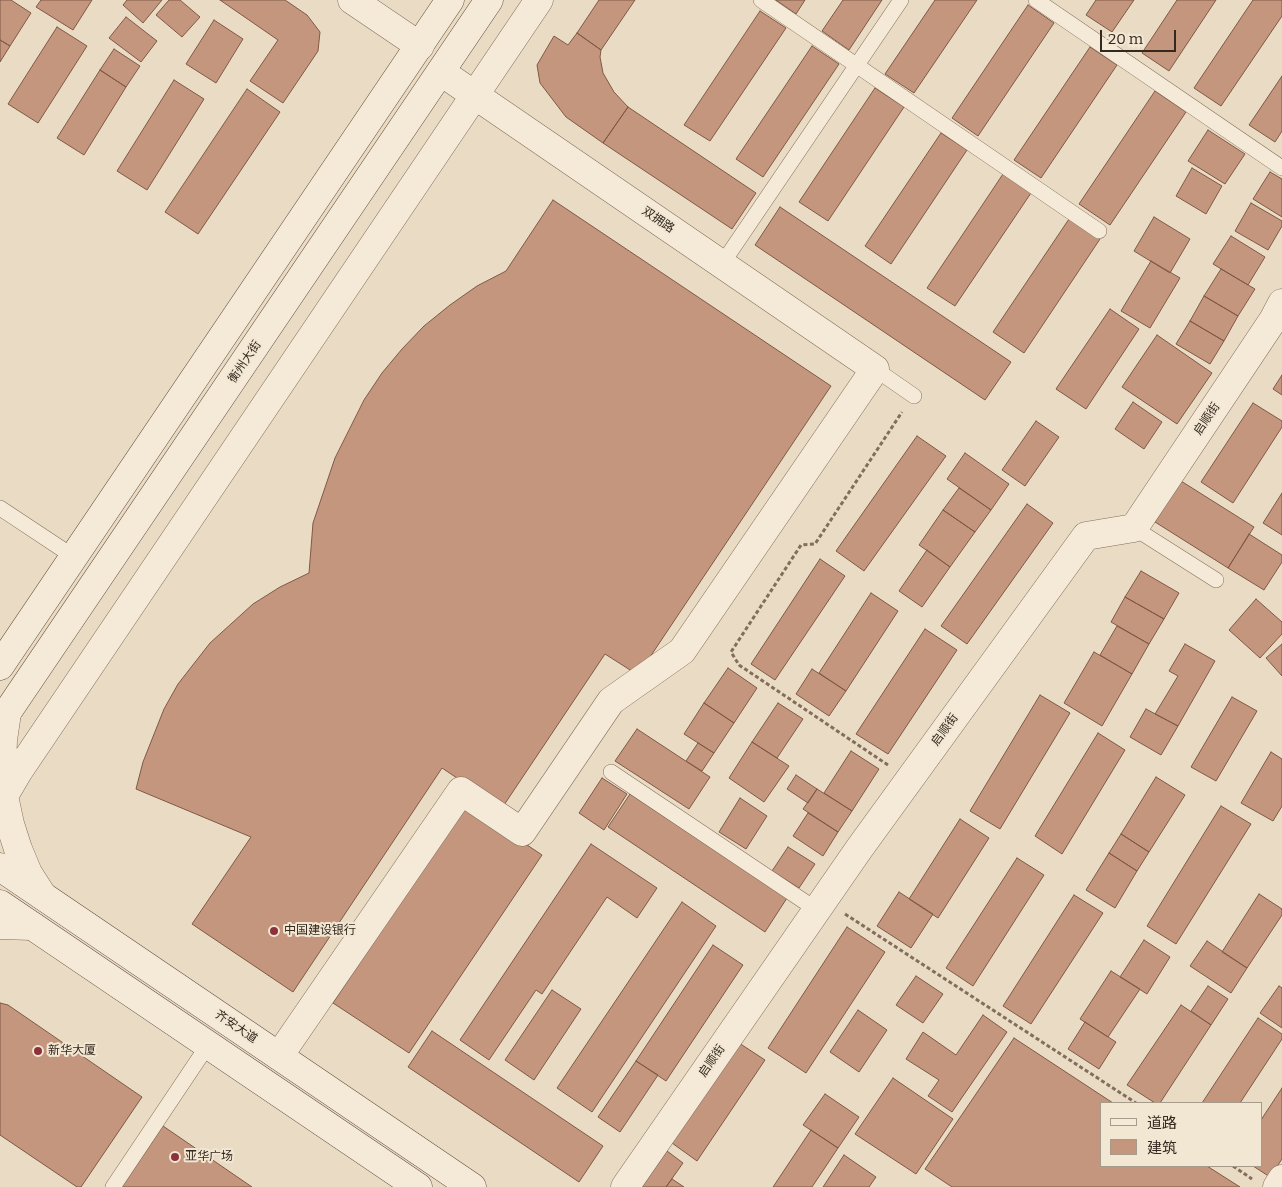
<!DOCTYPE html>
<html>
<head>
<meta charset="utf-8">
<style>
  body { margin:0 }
  #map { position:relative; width:1282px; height:1187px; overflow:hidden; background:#eadcc4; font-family:Bitter,"Noto Sans SC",serif }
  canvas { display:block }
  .legend { position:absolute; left:1100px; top:1102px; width:162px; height:65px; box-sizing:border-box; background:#f2e7d3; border:1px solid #a69b8b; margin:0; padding:6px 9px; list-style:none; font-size:15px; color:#34281f }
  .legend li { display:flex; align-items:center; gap:10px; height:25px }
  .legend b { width:25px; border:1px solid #a69b8b }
  .scale { position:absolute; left:1100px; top:30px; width:76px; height:22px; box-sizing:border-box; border:2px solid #34281f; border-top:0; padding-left:6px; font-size:15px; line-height:18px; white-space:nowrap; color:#34281f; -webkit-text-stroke:4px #f2e7d3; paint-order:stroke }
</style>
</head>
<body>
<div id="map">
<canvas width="1282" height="1187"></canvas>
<ul class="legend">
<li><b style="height:6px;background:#f5ead7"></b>道路</li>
<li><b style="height:14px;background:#c4967e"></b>建筑</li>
</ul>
<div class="scale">20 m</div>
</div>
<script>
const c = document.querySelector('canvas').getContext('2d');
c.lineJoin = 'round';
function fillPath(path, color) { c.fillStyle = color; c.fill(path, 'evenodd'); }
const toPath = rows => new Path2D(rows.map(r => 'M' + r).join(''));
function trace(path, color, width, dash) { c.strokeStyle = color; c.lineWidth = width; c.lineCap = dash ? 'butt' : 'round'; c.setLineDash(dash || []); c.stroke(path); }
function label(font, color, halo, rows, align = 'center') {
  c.font = font + ' Bitter,"Noto Sans SC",serif'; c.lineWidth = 4; c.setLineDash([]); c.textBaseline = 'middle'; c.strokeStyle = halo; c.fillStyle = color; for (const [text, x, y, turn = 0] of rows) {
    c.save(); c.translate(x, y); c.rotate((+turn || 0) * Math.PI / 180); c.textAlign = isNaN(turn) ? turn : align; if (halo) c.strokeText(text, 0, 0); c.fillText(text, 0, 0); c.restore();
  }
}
const building = toPath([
  [0,0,11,0,31,13,10,46,0,40,0,0],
  [41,0,92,0,73,30,36,7,41,0],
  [127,0,162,0,143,23,123,5,127,0],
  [169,0,180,0,200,17,182,37,156,15,169,0],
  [220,0,285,0,307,15,320,32,318,51,283,103,250,81,278,40,220,0],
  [599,0,635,0,601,50,577,33,599,0],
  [776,0,805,0,796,14,776,0],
  [843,0,882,0,849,50,822,31,843,0],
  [935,0,977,0,914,93,885,74,935,0],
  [1096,0,1134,0,1112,32,1086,15,1096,0],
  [1177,0,1216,0,1169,71,1142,53,1177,0],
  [1253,0,1282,0,1282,16,1221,106,1194,88,1253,0],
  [1028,5,1054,23,978,136,952,118,1028,5],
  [760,11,786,28,710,141,684,125,760,11],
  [126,17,157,41,141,62,109,38,126,17],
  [214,20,243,39,216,83,186,64,214,20],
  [57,27,87,46,38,123,8,104,57,27],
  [577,33,601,50,600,57,603,73,614,92,628,107,603,143,566,117,540,83,537,65,554,36,568,45,577,33],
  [0,40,10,46,0,62,0,40],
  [812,46,839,64,763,177,736,159,812,46],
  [1090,47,1117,65,1041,178,1014,160,1090,47],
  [114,49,140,66,126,87,100,70,114,49],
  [100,70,126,87,84,155,57,138,100,70],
  [1282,76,1282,131,1275,142,1249,125,1282,76],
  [174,80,204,99,147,190,117,171,174,80],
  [875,88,904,107,828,221,799,202,875,88],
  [247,89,280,112,198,234,165,212,247,89],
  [1155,91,1186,112,1110,225,1079,204,1155,91],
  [628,107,756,193,732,229,603,143,628,107],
  [1208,130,1245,154,1225,184,1188,161,1208,130],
  [941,133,967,150,891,264,865,246,941,133],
  [1192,168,1222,186,1206,214,1176,196,1192,168],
  [1270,172,1282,179,1282,217,1253,199,1270,172],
  [1003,174,1031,193,955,306,927,288,1003,174],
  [553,200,831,386,638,675,605,654,502,808,442,768,293,992,192,924,251,837,136,789,143,762,164,709,178,684,210,643,253,604,280,587,309,573,313,523,335,458,364,400,382,373,402,349,424,326,450,305,477,286,506,271,553,200],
  [1251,203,1282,221,1282,226,1268,250,1235,231,1251,203],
  [780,207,1011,362,985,400,755,245,780,207],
  [1154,217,1190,239,1170,273,1134,251,1154,217],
  [1069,219,1100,239,1024,353,993,332,1069,219],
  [1231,236,1265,257,1248,285,1213,264,1231,236],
  [1151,261,1180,278,1150,328,1121,311,1151,261],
  [1221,269,1255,289,1238,316,1204,296,1221,269],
  [1204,296,1238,316,1224,341,1190,321,1204,296],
  [1110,309,1139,329,1086,409,1056,389,1110,309],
  [1190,321,1224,341,1210,364,1176,344,1190,321],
  [1157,335,1212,373,1177,424,1122,387,1157,335],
  [1282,375,1282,395,1273,389,1282,375],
  [1133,402,1162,422,1144,449,1115,429,1133,402],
  [1253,403,1282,421,1282,427,1233,503,1201,482,1253,403],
  [1036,421,1059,437,1025,486,1002,470,1036,421],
  [917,436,946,456,864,571,836,551,917,436],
  [965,453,1009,484,991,510,947,479,965,453],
  [1181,481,1254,527,1228,568,1155,522,1181,481],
  [959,488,991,510,975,532,943,510,959,488],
  [1282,493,1282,535,1263,523,1282,493],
  [1027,504,1053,523,967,644,941,626,1027,504],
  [943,510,975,532,950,567,919,545,943,510],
  [1249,534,1282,555,1282,562,1264,590,1228,568,1249,534],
  [927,550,950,567,922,607,899,591,927,550],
  [820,559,845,576,775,680,751,664,820,559],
  [1141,571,1179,593,1164,619,1125,597,1141,571],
  [871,593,898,611,846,691,819,673,871,593],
  [1125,597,1164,619,1149,644,1111,622,1125,597],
  [1256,599,1282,622,1282,634,1260,658,1229,630,1256,599],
  [1117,626,1149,644,1132,674,1100,655,1117,626],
  [925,629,957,650,888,754,856,734,925,629],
  [1185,644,1215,661,1178,726,1155,714,1178,676,1169,671,1185,644],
  [1282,644,1282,676,1266,658,1282,644],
  [1094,652,1132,674,1102,726,1064,703,1094,652],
  [728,668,757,688,734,723,704,703,728,668],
  [812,669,846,691,829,716,796,694,812,669],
  [1040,695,1070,713,1000,829,970,811,1040,695],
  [1232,697,1257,711,1216,781,1191,767,1232,697],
  [704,703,734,723,714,753,684,734,704,703],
  [778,703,803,719,777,758,752,742,778,703],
  [1146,709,1178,726,1161,755,1130,737,1146,709],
  [637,729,710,777,689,809,615,761,637,729],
  [1098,733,1125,750,1062,854,1035,836,1098,733],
  [752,742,789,766,764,802,729,778,752,742],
  [698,743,714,753,702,771,686,761,698,743],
  [851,751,879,769,852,811,824,793,851,751],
  [1271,752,1282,759,1282,806,1273,821,1241,803,1271,752],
  [796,775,817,789,808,803,787,789,796,775],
  [1156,777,1185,795,1149,852,1121,834,1156,777],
  [602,778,627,794,604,830,579,813,602,778],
  [817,789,852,811,838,832,803,809,817,789],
  [630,794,787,898,765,932,608,827,630,794],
  [740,798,767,816,746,849,719,832,740,798],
  [466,804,542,855,409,1053,333,1003,466,804],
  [1221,806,1251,824,1176,944,1147,926,1221,806],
  [808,813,838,832,823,856,793,836,808,813],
  [960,819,989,838,938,918,909,899,960,819],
  [1121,834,1149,852,1137,871,1109,853,1121,834],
  [591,844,657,888,637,918,607,897,542,994,536,990,489,1060,460,1040,591,844],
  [788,847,815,864,799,888,772,871,788,847],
  [1109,853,1137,871,1115,908,1086,890,1109,853],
  [1017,858,1044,875,973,986,946,968,1017,858],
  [899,892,933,914,911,948,877,926,899,892],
  [1259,894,1282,909,1282,915,1247,968,1222,952,1259,894],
  [1074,895,1103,913,1031,1024,1003,1006,1074,895],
  [682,902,716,926,592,1112,557,1088,682,902],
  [847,927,885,952,806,1073,768,1048,847,927],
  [1144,940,1170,957,1147,994,1120,977,1144,940],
  [1207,941,1247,968,1231,993,1190,966,1207,941],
  [713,945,743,965,666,1081,636,1061,713,945],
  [1111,971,1140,989,1108,1037,1080,1019,1111,971],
  [916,976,943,994,923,1023,896,1005,916,976],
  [1208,986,1228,999,1211,1025,1191,1011,1208,986],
  [1279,986,1282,988,1282,1028,1260,1013,1279,986],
  [552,990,581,1009,534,1080,505,1060,552,990],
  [0,1003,8,1005,142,1097,81,1187,77,1187,0,1135,0,1003],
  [1181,1005,1211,1025,1160,1103,1155,1103,1127,1085,1181,1005],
  [858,1010,887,1030,859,1072,830,1052,858,1010],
  [983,1015,1007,1032,952,1112,928,1096,939,1080,906,1059,923,1032,956,1055,983,1015],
  [1258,1018,1282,1034,1282,1039,1240,1103,1202,1103,1258,1018],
  [1085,1022,1116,1042,1099,1069,1068,1049,1085,1022],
  [432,1031,603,1146,579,1182,408,1067,432,1031],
  [1014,1038,1113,1103,1101,1103,1101,1166,1207,1166,1240,1187,952,1187,925,1169,1014,1038],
  [739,1043,765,1060,697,1161,672,1143,739,1043],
  [636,1061,658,1075,620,1132,598,1117,636,1061],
  [893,1078,953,1119,916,1174,855,1134,893,1078],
  [1282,1088,1282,1159,1270,1177,1253,1166,1261,1166,1261,1120,1282,1088],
  [825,1094,859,1117,838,1148,803,1125,825,1094],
  [163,1126,252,1187,122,1187,163,1126],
  [811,1130,838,1148,812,1187,773,1187,811,1130],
  [667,1151,683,1163,666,1187,642,1187,667,1151],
  [844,1155,876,1177,869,1187,823,1187,844,1155],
  [672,1179,684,1187,666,1187,672,1179]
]);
const path = toPath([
  [888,765,739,665,731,652,801,545,815,544,902,412],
  [845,914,1136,1103],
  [1233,1166,1252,1179]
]);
const service = toPath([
  [761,0,1099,231],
  [1036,0,1282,168],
  [722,264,901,0],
  [875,369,914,396],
  [0,508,74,557],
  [1134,528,1216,580],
  [611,772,817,910],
  [113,1187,208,1045]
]);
const minor = toPath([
  [7,713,3,740,2,768,4,796,10,824,18,849,28,873,42,895],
  [4,796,18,772,539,0],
  [0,925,32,926],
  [279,1056,461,791,522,832,611,701,682,651,875,369,441,72],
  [625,1187,859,849,1086,536,1134,528,1273,320,1282,303],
  [1277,1187,1282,1179]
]);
const tertiary = toPath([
  [352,0,420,46]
]);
const secondary = toPath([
  [0,666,450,0],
  [0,723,489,0],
  [0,867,472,1187],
  [0,904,418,1187]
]);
const markers = [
  [274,931,5,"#8c323a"],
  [38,1051,5,"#8c323a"],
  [175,1157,5,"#8c323a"]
];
const streetNames = [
  ["双拥路",658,220,34],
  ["衡州大街",245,362,-56],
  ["启顺街",1207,419,-56],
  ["启顺街",945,730,-54],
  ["齐安大道",236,1027,34],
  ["启顺街",712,1061,-55]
];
const poiNames = [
  ["中国建设银行",284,931],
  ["新华大厦",48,1051],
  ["亚华广场",185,1157]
];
fillPath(building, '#c4967e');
trace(building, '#7f5845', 1);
trace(service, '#836e5c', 16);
trace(minor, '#836e5c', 29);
trace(tertiary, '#836e5c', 29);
trace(secondary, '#644f40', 29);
trace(path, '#836e5c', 3, [4, 2.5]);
trace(service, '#f5ead7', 15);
trace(minor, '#f5ead7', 28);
trace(tertiary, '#f5ead7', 28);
trace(secondary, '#f5ead7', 28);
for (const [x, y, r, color] of markers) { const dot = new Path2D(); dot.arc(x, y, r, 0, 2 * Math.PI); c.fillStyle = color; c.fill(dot); trace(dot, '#f2e7d3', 2); }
label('12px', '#34281f', '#f2e7d3', streetNames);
label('12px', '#34281f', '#f2e7d3', poiNames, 'left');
</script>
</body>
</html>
